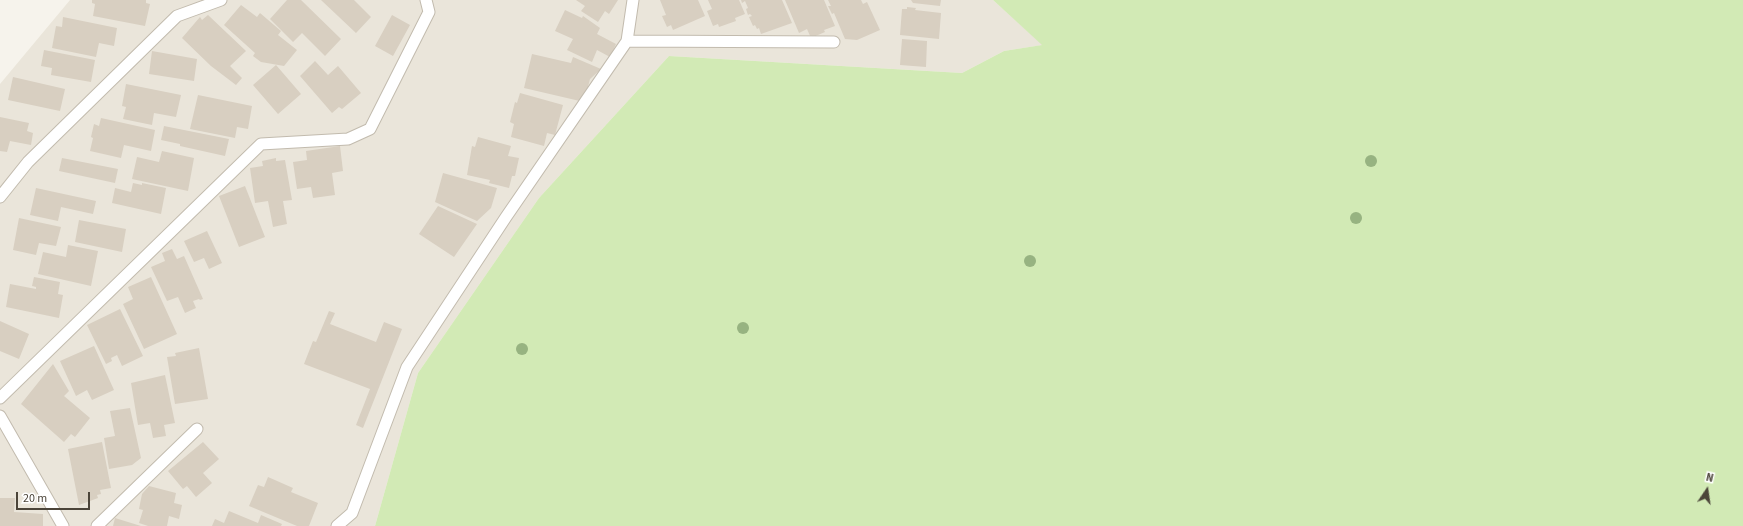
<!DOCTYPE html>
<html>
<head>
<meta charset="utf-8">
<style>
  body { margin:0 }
  #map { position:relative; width:1743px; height:526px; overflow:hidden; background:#f6f3ec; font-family:"Source Sans 3",sans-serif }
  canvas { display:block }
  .north { position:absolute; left:1687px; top:470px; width:40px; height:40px; -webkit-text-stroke:3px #fff; paint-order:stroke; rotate:13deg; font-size:11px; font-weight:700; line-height:16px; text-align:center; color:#4b4439 }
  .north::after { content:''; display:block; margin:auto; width:14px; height:18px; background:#4b4439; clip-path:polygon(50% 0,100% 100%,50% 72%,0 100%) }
  .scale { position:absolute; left:16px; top:492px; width:74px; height:18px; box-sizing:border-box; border:2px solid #4b4439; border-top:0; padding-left:5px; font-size:12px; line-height:14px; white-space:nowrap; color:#4b4439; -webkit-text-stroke:3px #fff; paint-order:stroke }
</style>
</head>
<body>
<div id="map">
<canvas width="1743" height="526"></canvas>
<div class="north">N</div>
<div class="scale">20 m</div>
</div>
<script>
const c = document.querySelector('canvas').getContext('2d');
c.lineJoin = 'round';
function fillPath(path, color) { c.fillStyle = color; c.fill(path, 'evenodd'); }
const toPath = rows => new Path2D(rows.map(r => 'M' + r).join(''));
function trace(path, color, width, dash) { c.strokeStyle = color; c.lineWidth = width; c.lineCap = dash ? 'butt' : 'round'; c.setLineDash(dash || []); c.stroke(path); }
const residential = toPath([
  [70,0,993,0,1043,45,1004,51,962,73,669,56,539,198,418,373,375,526,0,526,0,84]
]);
const green = toPath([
  [993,0,1743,0,1743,526,375,526,418,373,539,198,669,56,962,73,1004,51,1042,45]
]);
const building = toPath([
  [92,0,146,0,146,3,150,4,145,26,93,16,95,4,92,3],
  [287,0,301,0,341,39,325,56,302,33,293,42,270,19],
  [321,0,354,0,371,17,356,33],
  [576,0,618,0,609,14,605,11,598,22,581,11,585,6],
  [660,0,698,0,705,16,673,30,671,25,667,27,662,16,666,15],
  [708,0,739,0,745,14,735,18,736,21,719,27,718,24,713,26,707,11,712,9],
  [741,0,782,0,792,23,761,34,759,28,757,29,755,25,753,26,749,17,752,16,750,14,748,15,746,9,748,8,745,1,742,3],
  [785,0,824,0,835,26,824,30,825,32,811,38,807,29,799,33],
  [828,0,861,0,863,4,867,2,880,30,857,40,845,39,834,13,832,14,828,6,831,6],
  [911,0,941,0,940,6,913,3],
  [241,5,257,17,260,13,281,31,278,35,297,50,284,66,261,62,253,56,255,53,224,25],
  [907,7,916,8,915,10,941,13,939,39,900,35,902,9,907,9],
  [565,10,582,18,583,16,600,28,597,34,616,44,610,57,597,50,592,62,567,50,573,39,555,31],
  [208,15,246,51,230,66,242,78,236,85,211,66,182,38,200,17,202,20],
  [392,15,410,25,393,56,375,46],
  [63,17,117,28,114,46,99,43,96,57,52,48,56,26,62,27],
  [902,39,927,41,926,67,900,65],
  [44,50,95,60,91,82,51,75,52,68,41,66],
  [152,51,197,59,194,81,149,74],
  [532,54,571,63,573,57,601,69,590,79,584,102,524,88],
  [315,61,328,75,338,66,361,93,342,109,339,107,332,113,300,76],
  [276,65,301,94,278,114,253,85],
  [13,77,65,89,60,111,8,100],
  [126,84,181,95,176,117,154,113,152,125,123,119,126,107,122,106],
  [520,93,563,105,555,135,547,133,544,146,511,137,514,124,510,122,515,102,517,103],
  [198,95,252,106,248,129,237,127,235,138,190,129],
  [0,117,29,123,27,131,33,133,31,145,10,141,7,152,0,151],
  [101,118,155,130,151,151,124,145,121,158,90,151,93,138,91,137,94,124,99,126],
  [164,126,229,139,225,156,180,146,180,144,161,140],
  [478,137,511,146,508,156,519,158,515,176,512,176,509,188,489,183,490,180,467,175,472,146,475,147],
  [340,146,343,171,332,173,335,195,313,198,311,187,297,189,293,162,307,160,306,151],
  [162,151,194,158,188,191,132,179,137,157,159,162],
  [62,158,118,169,115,183,59,171],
  [276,158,276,161,285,160,292,200,283,201,287,224,273,227,268,201,255,203,250,168,263,166,262,161],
  [443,173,497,188,491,208,477,221,435,202],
  [133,183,142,185,142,183,166,188,161,214,112,203,115,188,131,192],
  [245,186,265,237,239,247,219,196],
  [36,188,96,201,93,214,61,207,58,221,30,215],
  [438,206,477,224,454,257,419,234],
  [19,218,61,227,56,246,39,243,36,255,13,250],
  [79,220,126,229,122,252,75,242],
  [207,231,222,263,209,269,204,258,194,262,184,241],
  [68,245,98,251,91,286,38,274,43,252,66,257],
  [172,249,177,259,184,256,203,299,200,300,199,299,193,301,196,308,185,313,178,297,167,301,151,267,165,261,162,253],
  [34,277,60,282,58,294,63,295,59,318,6,307,10,284,36,289,36,287,32,286],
  [151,277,177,334,144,349,123,304,133,299,128,287],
  [120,309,143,356,122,366,117,355,111,358,112,361,106,364,87,325],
  [329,311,335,313,330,324,376,342,384,322,402,329,363,428,356,425,370,389,304,364,313,341,316,342],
  [0,321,29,334,19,359,0,351],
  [94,346,114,390,92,400,87,390,76,396,60,361],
  [199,348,208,399,175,404,167,357,176,356,175,353],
  [53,364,69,391,64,396,90,418,75,437,71,434,64,442,21,404],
  [165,375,175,423,164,425,166,436,153,438,150,423,138,425,131,383],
  [130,408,141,458,132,465,109,469,104,438,115,436,110,411],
  [102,442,111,488,100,490,101,494,97,495,98,498,79,505,68,449],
  [203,442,219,459,203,473,212,483,196,497,187,486,183,489,168,471],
  [268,477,293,488,291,492,318,503,309,526,297,526,249,506,258,485,264,487],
  [149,486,176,493,174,503,182,505,179,519,169,516,167,526,148,526,139,523,143,510,139,509,142,494],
  [0,498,15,498,14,512,43,514,43,526,0,526],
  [229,511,258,523,261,515,282,524,281,526,212,526,215,519,224,523],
  [115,518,141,526,113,526]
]);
const lane = toPath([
  [627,41,834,42],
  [0,197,28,162,177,16,221,0],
  [0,398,261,144,348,139,370,129,429,12,426,0],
  [0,416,63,526],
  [97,526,197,429],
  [337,526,352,513,407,367,506,217,627,41,633,0]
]);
const trees = [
  [1371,161],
  [1356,218],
  [1030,261],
  [743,328],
  [522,349]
];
fillPath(residential, '#eae5da');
fillPath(green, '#d2eab5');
fillPath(building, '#d8cfc1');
trace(lane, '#c2bbae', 13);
trace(lane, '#fff', 11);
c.fillStyle = '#97b381';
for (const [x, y] of trees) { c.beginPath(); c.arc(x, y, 6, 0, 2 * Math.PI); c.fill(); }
</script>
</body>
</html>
